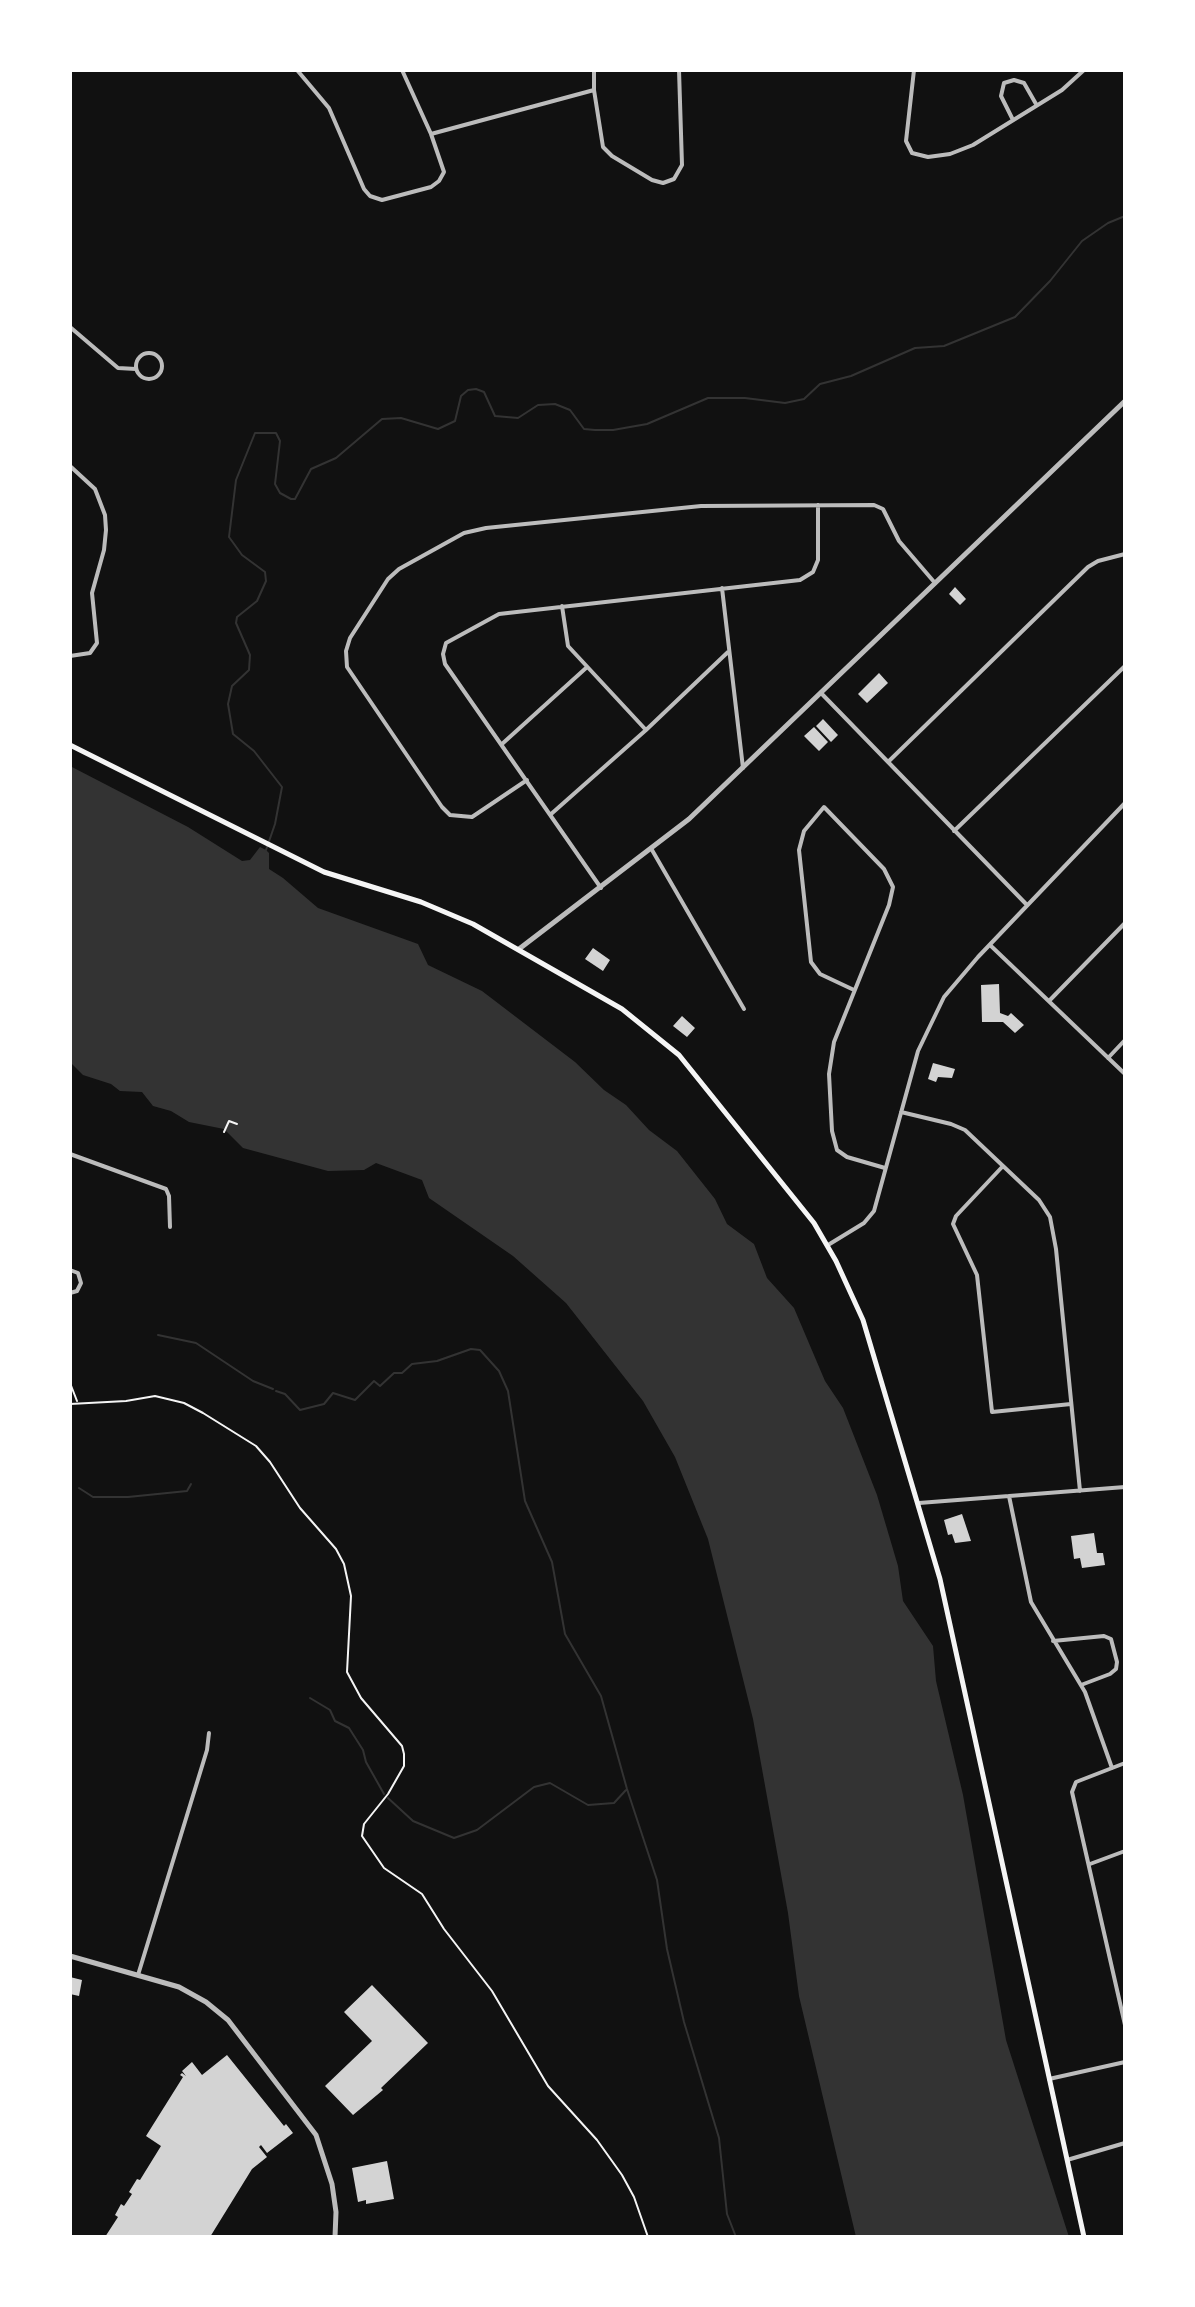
<!DOCTYPE html>
<html>
<head>
<meta charset="utf-8">
<style>
  body { margin:0 }
  #map { position:relative; width:1195px; height:2307px; overflow:hidden; background:#111; font-family:"Sofia Sans Condensed",sans-serif }
  canvas { display:block }
  .frame { position:absolute; inset:0; border:72px solid #fff; pointer-events:none }
</style>
</head>
<body>
<div id="map">
<canvas width="1195" height="2307"></canvas>
<div class="frame"></div>
</div>
<script>
const c = document.querySelector('canvas').getContext('2d');
c.lineJoin = 'round';
function fillPath(path, color) { c.fillStyle = color; c.fill(path, 'evenodd'); }
const toPath = rows => new Path2D(rows.map(r => 'M' + r).join(''));
function trace(path, color, width, dash) { c.strokeStyle = color; c.lineWidth = width; c.lineCap = dash ? 'butt' : 'round'; c.setLineDash(dash || []); c.stroke(path); }
const water = toPath([
  [70,766,188,827,242,861,250,860,260,847,266,850,269,853,269,869,283,878,318,908,418,944,428,965,482,991,575,1062,604,1090,626,1105,649,1130,677,1151,715,1199,727,1224,754,1244,767,1278,794,1308,825,1381,843,1408,877,1495,898,1566,903,1601,933,1646,936,1681,963,1795,1006,2040,1069,2237,856,2237,799,1996,788,1913,753,1719,708,1539,675,1457,643,1401,566,1303,513,1256,429,1198,422,1180,376,1163,364,1170,328,1171,243,1148,224,1129,189,1122,171,1111,153,1106,142,1092,120,1091,111,1084,83,1075,70,1062]
]);
const stream = toPath([
  [266,850,275,824,282,787,254,751,233,734,228,704,232,686,249,670,250,655,236,623,237,617,257,601,266,581,265,572,242,555,229,537,236,480,255,433,276,433,280,441,275,484,280,493,291,499,295,499,311,469,336,458,382,419,401,418,438,429,455,421,461,396,468,390,476,389,484,392,495,416,518,418,538,405,555,404,570,410,584,429,595,430,613,430,647,424,708,398,745,398,785,403,804,399,820,384,851,376,915,348,944,346,1015,317,1050,281,1082,241,1108,223,1125,216],
  [158,1335,196,1343,253,1381,273,1389],
  [276,1391,285,1394,300,1410,324,1404,333,1393,355,1400,374,1381,380,1386,394,1373,402,1373,412,1364,437,1361,471,1349,480,1350,499,1371,508,1391,525,1501,552,1562,565,1634,601,1696,627,1789,657,1880,667,1949,684,2022,719,2138,727,2214,736,2237],
  [79,1488,93,1497,128,1497,187,1491,191,1484],
  [310,1698,330,1710,335,1721,349,1728,363,1750,366,1762,384,1794],
  [388,1798,413,1821,454,1838,477,1830,534,1787,550,1783,588,1805,614,1803,626,1790]
]);
const building = toPath([
  [955,587,966,599,960,605,949,594],
  [879,673,888,683,867,703,858,694],
  [823,719,838,735,831,742,816,726],
  [814,727,828,742,819,751,804,736],
  [593,948,610,960,603,971,585,959],
  [999,984,1000,1013,1008,1016,1011,1013,1024,1025,1015,1033,1003,1022,982,1022,981,985],
  [682,1016,695,1028,687,1037,673,1026],
  [933,1063,955,1069,952,1078,938,1077,936,1082,928,1079],
  [962,1514,971,1541,955,1543,952,1534,948,1535,944,1520],
  [1094,1533,1097,1553,1103,1553,1105,1565,1082,1568,1080,1558,1074,1559,1071,1536],
  [70,1977,82,1980,79,1996,70,1994],
  [372,1985,428,2043,381,2088,383,2090,353,2115,325,2086,372,2041,344,2012],
  [227,2055,284,2126,286,2124,293,2133,267,2153,261,2145,259,2147,267,2157,252,2169,210,2237,105,2237,118,2217,115,2215,121,2204,124,2206,132,2194,129,2192,137,2179,140,2180,161,2146,146,2136,183,2077,180,2075,182,2073,186,2076,182,2071,192,2062,202,2075],
  [387,2161,394,2199,366,2204,366,2200,358,2202,352,2168]
]);
const path = toPath([
  [224,1132,229,1121,237,1124],
  [70,1383,77,1401],
  [70,1404,126,1401,155,1396,184,1403,203,1413,256,1446,270,1462,300,1508,336,1549,344,1564,351,1596,347,1672,361,1698,402,1746,404,1754,404,1766,388,1794,364,1824,362,1836,384,1868,422,1894,444,1929,492,1991,548,2086,597,2140,622,2175,634,2197,648,2237]
]);
const minor = toPath([
  [297,70,329,108,364,189,370,196,382,200,431,187,439,181,444,172,431,134,402,70],
  [594,70,594,90,603,147,612,156,652,180,663,183,674,179,682,165,679,70],
  [914,70,906,141,912,153,928,157,950,154,973,145,1062,90,1084,70],
  [1012,118,1001,96,1004,83,1014,80,1024,83,1036,104],
  [431,134,594,90],
  [70,327,118,368,136,369],
  '136 366a13 13 0 1 1 26 0a13 13 0 1 1-26 0Z',
  [70,466,95,489,105,515,106,530,104,550,92,593,97,643,90,653,70,656],
  [722,588,743,768],
  [562,606,568,646,646,730],
  [821,693,1027,905],
  [502,744,586,668],
  [888,762,1088,567,1098,561,1125,554],
  [527,780,472,817,450,815,442,807,347,667,346,651,350,638,388,579,399,569,464,533,486,528,701,506,874,505,883,509,899,541,935,583],
  [550,815,646,730,728,652],
  [954,831,1125,666],
  [652,850,744,1009],
  [601,888,445,664,443,654,446,643,499,614,800,580,813,572,818,560,818,505],
  [990,945,1125,1074],
  [854,990,820,974,811,962,799,850,804,831,824,807,884,869,893,887,889,905,834,1042,829,1074,832,1131,837,1150,847,1157,885,1168],
  [1049,1001,1125,923],
  [1108,1058,1125,1040],
  [901,1112,951,1124,965,1130,1039,1200,1050,1217,1056,1249,1080,1491],
  [70,1154,166,1189,169,1196,170,1227],
  [1003,1166,956,1216,953,1224,977,1275,992,1412,1071,1404],
  [828,1245,864,1223,874,1211,918,1051,944,997,978,957,1125,803],
  [70,1270,78,1273,81,1283,77,1291,70,1293],
  [1009,1496,1031,1602,1085,1692,1112,1768],
  [919,1503,1125,1487],
  [1053,1641,1104,1636,1111,1639,1117,1662,1116,1669,1110,1674,1081,1685],
  [1125,1763,1076,1782,1072,1792,1125,2025],
  [1090,1864,1125,1851],
  [138,1975,207,1750,209,1733],
  [1049,2079,1125,2062],
  [1067,2160,1125,2143]
]);
const tertiary = toPath([
  [519,949,689,819,1125,401],
  [70,1956,179,1987,206,2002,228,2020,316,2135,332,2184,336,2212,335,2237]
]);
const secondary = toPath([
  [70,745,324,872,421,902,473,924,622,1009,679,1055,814,1223,836,1261,863,1320,940,1579,1084,2237]
]);
fillPath(water, '#333');
trace(stream, '#333', 2);
fillPath(building, '#d3d3d3');
trace(path, '#f5f5f5', 2);
trace(minor, '#bcbcbc', 4);
trace(tertiary, '#bcbcbc', 5);
trace(secondary, '#f5f5f5', 5);
</script>
</body>
</html>
